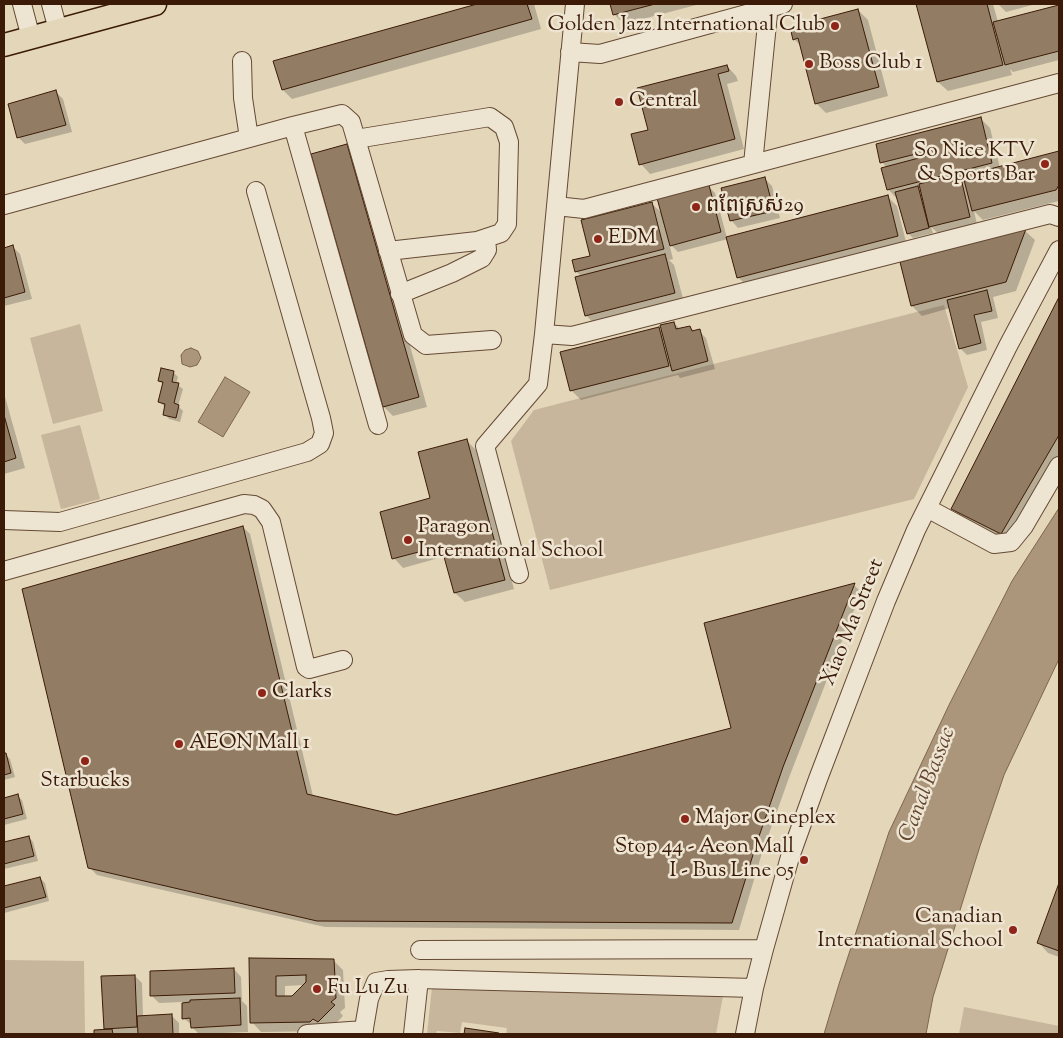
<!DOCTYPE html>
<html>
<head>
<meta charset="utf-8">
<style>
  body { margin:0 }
  #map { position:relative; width:1063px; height:1038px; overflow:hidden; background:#e4d6b9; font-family:"Sorts Mill Goudy",serif }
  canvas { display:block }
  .frame { position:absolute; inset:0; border:5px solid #3b1b07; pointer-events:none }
</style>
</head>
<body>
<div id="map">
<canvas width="1063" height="1038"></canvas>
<div class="frame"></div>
</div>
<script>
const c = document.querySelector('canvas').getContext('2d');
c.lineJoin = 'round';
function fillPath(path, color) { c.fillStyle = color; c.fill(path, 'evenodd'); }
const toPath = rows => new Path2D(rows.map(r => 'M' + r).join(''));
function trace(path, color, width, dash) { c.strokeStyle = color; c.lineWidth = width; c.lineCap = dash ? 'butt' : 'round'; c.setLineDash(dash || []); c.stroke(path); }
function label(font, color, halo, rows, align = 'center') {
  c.font = font + ' "Sorts Mill Goudy","Noto Sans Khmer",serif'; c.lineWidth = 5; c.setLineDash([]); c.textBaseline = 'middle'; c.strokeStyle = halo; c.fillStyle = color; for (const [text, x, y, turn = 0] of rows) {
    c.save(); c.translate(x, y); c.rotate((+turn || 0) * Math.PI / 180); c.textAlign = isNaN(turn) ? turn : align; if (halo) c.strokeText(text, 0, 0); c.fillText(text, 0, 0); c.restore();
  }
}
const green = toPath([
  [944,305,968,387,914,499,550,590,511,441,534,410],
  [80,324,103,411,53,424,30,338],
  [80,425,100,499,61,509,41,435],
  [4,960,84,961,85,1034,4,1034],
  [432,987,723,996,716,1034,506,1034,507,1028,462,1022,460,1033,437,1031,436,1034,427,1034],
  [964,1007,1059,1026,1059,1034,959,1034]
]);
const water = toPath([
  [191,348,198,351,201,358,197,365,190,367,182,364,181,355,185,350,191,348],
  [225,377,250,392,223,437,198,422,225,377],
  [1059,508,1059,659,1004,775,980,846,933,997,926,1034,824,1034,839,984,889,832,949,705,1012,581,1059,508]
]);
const shadow = toPath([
  [482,4,534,4,541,29,292,99,283,90,275,62],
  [612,4,700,4,624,24,614,14],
  [918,4,993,4,998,22,1059,6,1059,60,1013,72,1010,69,1012,75,948,91,938,82],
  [998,4,1036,4,1006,12],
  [858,10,868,20,888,96,826,113,816,103,801,46,794,39],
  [727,66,736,76,738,81,727,84,744,149,650,174,641,164,650,131],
  [56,92,63,99,72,132,25,144,18,137],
  [980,118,990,128,1000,168,1059,153,1059,201,983,220,974,211,977,224,938,233,931,227,933,233,913,238,908,233,897,199,888,189,887,168,882,162],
  [347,146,357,155,427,407,393,416,384,407],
  [765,179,772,186,780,218,738,228,731,220],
  [708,186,715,193,727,238,887,196,897,206,907,246,748,287,738,277,728,239,678,252,669,243,673,259,669,260,674,265,684,302,595,325,586,315,582,277,576,271,651,203,663,214],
  [1025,231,1035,240,1016,291,993,297,998,318,981,322,987,350,967,355,960,348,950,308,922,316,912,306,901,262],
  [13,247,20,254,32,299,4,306,4,249],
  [1059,300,1059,473,1016,547,967,523,953,509],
  [674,323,681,330,690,327,695,332,699,331,706,338,715,369,680,378,678,375,581,400,572,391,562,353,659,328,663,332],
  [174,373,178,377,176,384,183,389,178,406,183,411,180,422,169,419,164,414,166,407,164,406,159,402,164,385,159,381],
  [4,393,25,468,4,474],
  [467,441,476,450,514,589,465,602,455,593,446,556,403,568,394,558,432,499],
  [243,527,250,534,313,796,396,816,732,729,854,585,861,592,790,775,762,853,739,930,325,927,97,875,89,867],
  [5,754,10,759,15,777,4,780,4,755],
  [17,796,22,800,27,819,4,825,4,799],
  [29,837,33,842,38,861,4,869,4,844],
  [40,878,45,883,49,901,4,913,4,887],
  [1059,886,1059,957,1048,953,1039,943],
  [250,959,333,960,343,970,345,1008,340,1012,343,1016,328,1031,261,1032,252,1022],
  [305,985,293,997,285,997,285,986],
  [234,969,241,977,242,1001,247,1006,248,1032,199,1034,192,1027,192,1025,183,1018,183,1002,159,1003,151,995],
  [135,976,142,983,143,1017,172,1016,179,1023,179,1034,95,1034,95,1031,107,1031,105,1028]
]);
const building = toPath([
  [477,4,527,4,532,19,282,90,273,61,477,4],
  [610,4,655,4,613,15,610,4],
  [916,4,987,4,1003,65,937,82,916,4],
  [1059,5,1059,51,1005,65,993,22,1059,5],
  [858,9,879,87,815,104,798,38,793,40,790,27,858,9],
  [727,65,729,71,718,74,735,139,639,165,631,134,648,130,637,88,727,65],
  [56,90,66,125,17,138,8,104,56,90],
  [981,117,992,163,887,190,881,168,934,154,932,150,880,163,876,144,981,117],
  [347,144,419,397,383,407,311,154,347,144],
  [1059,151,1059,185,1056,190,972,211,963,176,1059,151],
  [960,174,970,217,929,227,919,184,960,174],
  [765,177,774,211,730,221,721,188,765,177],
  [709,185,721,232,670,246,657,198,709,185],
  [918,186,929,228,907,234,895,192,918,186],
  [888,195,898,236,737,278,726,237,888,195],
  [652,202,664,249,575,272,572,260,590,256,581,220,652,202],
  [1026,229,1006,282,911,306,900,262,1026,229],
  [13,245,25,292,4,298,4,248,13,245],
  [665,254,675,293,585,316,575,277,665,254],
  [987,290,992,311,974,315,981,343,959,349,947,300,987,290],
  [1059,297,1059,435,1001,534,951,509,1059,297],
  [674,322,676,329,690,326,692,331,700,329,708,361,672,371,660,325,674,322],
  [659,327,669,366,570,391,560,352,659,327],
  [161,368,174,371,172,382,179,383,174,403,179,405,176,418,163,415,165,404,158,402,163,382,158,381,161,368],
  [4,415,16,458,4,462,4,415],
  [467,439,505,580,454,593,441,546,392,559,380,512,430,498,418,452,467,439],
  [243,526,307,794,396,815,731,728,704,623,855,583,783,767,756,845,732,923,317,921,88,868,22,589,243,526],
  [4,753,6,753,11,773,4,775,4,753],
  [18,794,23,814,4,819,4,798,18,794],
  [29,836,34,856,4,864,4,842,29,836],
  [40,877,46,897,4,908,4,886,40,877],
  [1059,883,1059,951,1037,943,1059,883],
  [249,958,334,959,336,998,331,1002,335,1005,318,1022,313,1019,310,1022,250,1023,249,958],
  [306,975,306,982,292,996,276,996,276,976,306,975],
  [234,968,235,993,150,996,150,971,234,968],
  [135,975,137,1027,104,1029,101,976,135,975],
  [240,998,241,1025,191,1028,190,1018,182,1019,182,1003,190,1002,190,1000,240,998],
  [172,1014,173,1034,138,1034,137,1016,172,1014],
  [465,1028,499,1033,499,1034,464,1034,465,1028],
  [112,1029,113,1034,94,1034,94,1030,112,1029]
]);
const minor = toPath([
  [22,4,31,38],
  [51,4,58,30],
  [570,52,600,54,783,4],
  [242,61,243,98,249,138],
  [293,126,378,425],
  [356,139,490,117,504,127,509,142,507,224,501,233,477,241,388,251],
  [753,164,769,4],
  [4,205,293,126,342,114,351,122,413,335,426,345,492,340],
  [556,206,584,209,1059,83],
  [400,294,452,273,482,258,487,250,486,238],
  [544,334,572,336,1050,214,1059,217],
  [927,508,994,544,1011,542,1024,526,1059,466],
  [4,520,60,522,307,452,320,444,324,433,321,418,256,191],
  [4,571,244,504,254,505,262,509,271,522,306,667,309,669,343,660],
  [519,574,485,446,538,384,544,334,575,4],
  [420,950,764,949],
  [307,1034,364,1030],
  [363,1034,369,999,376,982,388,980,419,979,754,988],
  [413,1034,419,979],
  [745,1034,754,988,764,949,790,857,818,779,886,601,916,530,1008,346,1059,250]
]);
const major = toPath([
  [4,45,155,4]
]);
const markers = [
  [835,26,5,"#8f2418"],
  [809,64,5,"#8f2418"],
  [619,102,5,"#8f2418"],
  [1045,164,5,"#8f2418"],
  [696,207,5,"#8f2418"],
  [598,239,5,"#8f2418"],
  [408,540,5,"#8f2418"],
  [262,693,5,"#8f2418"],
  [179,744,5,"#8f2418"],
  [85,761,5,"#8f2418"],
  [685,819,5,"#8f2418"],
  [804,860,5,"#8f2418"],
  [1013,930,5,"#8f2418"],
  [317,989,5,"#8f2418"]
];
const poiNames = [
  ["Golden Jazz International Club",825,26,"right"],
  ["Boss Club 1",819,64],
  ["Central",629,102],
  ["So Nice KTV",1035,152,"right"],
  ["& Sports Bar",1035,176,"right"],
  ["ពពែស្រស់29",706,207],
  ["EDM",608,239],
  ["Paragon",418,528],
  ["International School",418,552],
  ["Clarks",272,693],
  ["AEON Mall 1",189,744],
  ["Starbucks",85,782,"center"],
  ["Major Cineplex",695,819],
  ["Stop 44 - Aeon Mall",794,848,"right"],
  ["I - Bus Line 05",794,872,"right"],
  ["Canadian",1003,918,"right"],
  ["International School",1003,942,"right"],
  ["Fu Lu Zu",327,989]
];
const streetNames = [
  ["Xiao Ma Street",854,623,-68]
];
const waterNames = [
  ["Canal Bassac",929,785,-69]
];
fillPath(green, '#c7b69b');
fillPath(water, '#ab967c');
trace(water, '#7e654d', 1);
fillPath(shadow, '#0003');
fillPath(building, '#937c64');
trace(building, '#3b1b07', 1);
trace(minor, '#654a34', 20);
trace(major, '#3b1b07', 25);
trace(minor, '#ede4d2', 18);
trace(major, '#e4d6b9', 22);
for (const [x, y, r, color] of markers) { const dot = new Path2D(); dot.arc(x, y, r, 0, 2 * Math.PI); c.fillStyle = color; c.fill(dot); trace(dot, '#ede4d2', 2); }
label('21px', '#3b1b07', '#ede4d2', poiNames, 'left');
label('21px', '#3b1b07', '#ede4d2', streetNames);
label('italic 22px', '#624630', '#ede4d2', waterNames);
</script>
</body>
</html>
